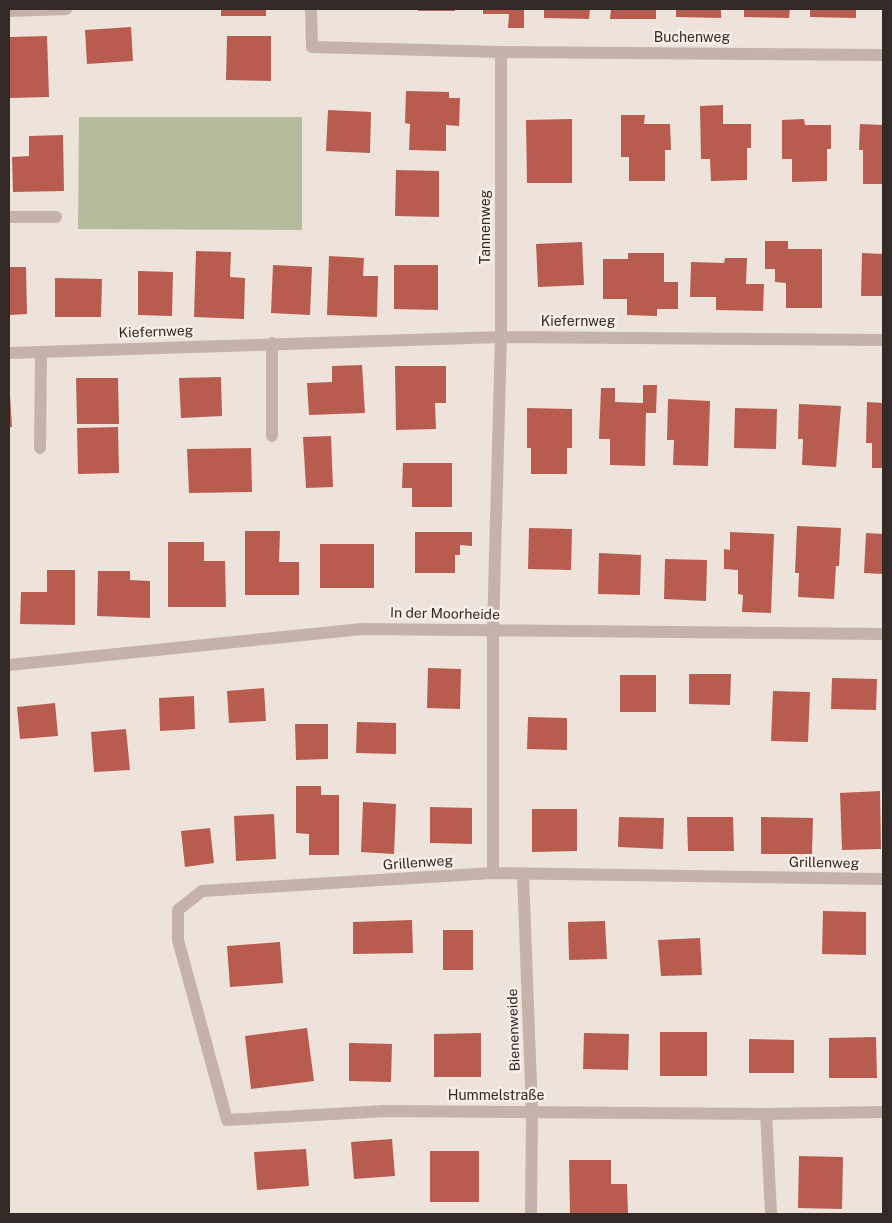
<!DOCTYPE html>
<html>
<head>
<meta charset="utf-8">
<style>
  body { margin:0 }
  #map { position:relative; width:892px; height:1223px; overflow:hidden; background:#eee3db; font-family:"Public Sans",sans-serif }
  canvas { display:block }
  .frame { position:absolute; inset:0; border:10px solid #332a28; pointer-events:none }
</style>
</head>
<body>
<div id="map">
<canvas width="892" height="1223"></canvas>
<div class="frame"></div>
</div>
<script>
const c = document.querySelector('canvas').getContext('2d');
c.lineJoin = 'round';
function fillPath(path, color) { c.fillStyle = color; c.fill(path, 'evenodd'); }
const toPath = rows => new Path2D(rows.map(r => 'M' + r).join(''));
function trace(path, color, width, dash) { c.strokeStyle = color; c.lineWidth = width; c.lineCap = dash ? 'butt' : 'round'; c.setLineDash(dash || []); c.stroke(path); }
function label(font, color, halo, rows, align = 'center') {
  c.font = font + ' "Public Sans",sans-serif'; c.lineWidth = 5; c.setLineDash([]); c.textBaseline = 'middle'; c.strokeStyle = halo; c.fillStyle = color; for (const [text, x, y, turn = 0] of rows) {
    c.save(); c.translate(x, y); c.rotate((+turn || 0) * Math.PI / 180); c.textAlign = isNaN(turn) ? turn : align; if (halo) c.strokeText(text, 0, 0); c.fillText(text, 0, 0); c.restore();
  }
}
const green = toPath([
  [79,117,302,117,302,230,78,229]
]);
const building = toPath([
  [221,9,266,9,266,16,221,16],
  [418,9,455,9,455,11,418,11],
  [483,9,524,9,524,28,508,28,509,14,483,14],
  [544,9,590,9,589,19,544,18],
  [611,9,656,9,656,19,610,19],
  [676,9,721,9,721,18,676,17],
  [744,9,790,9,789,18,744,17],
  [810,9,856,9,856,18,810,17],
  [131,27,133,61,87,64,85,30],
  [47,36,49,97,10,98,9,37],
  [227,36,271,36,271,81,226,80],
  [406,91,449,92,449,98,460,98,459,126,446,125,446,151,409,150,410,124,405,123],
  [723,105,723,124,751,124,751,148,747,148,747,180,711,181,710,159,701,159,700,106],
  [328,110,371,112,370,153,326,151],
  [621,115,645,115,644,124,670,124,671,150,665,150,665,181,629,181,629,157,621,157],
  [572,119,572,183,527,183,526,120],
  [804,119,805,125,831,125,831,149,827,149,827,181,792,182,792,159,782,159,782,120],
  [860,124,883,125,883,184,863,184,863,150,859,150],
  [63,135,64,191,13,192,12,157,29,156,29,136],
  [396,170,439,171,439,217,395,216],
  [765,241,788,241,788,249,822,249,822,308,786,308,786,283,775,282,775,269,765,269],
  [582,242,584,285,538,287,536,244],
  [196,251,231,252,230,277,245,278,244,319,194,317],
  [628,253,664,253,664,282,678,282,678,309,657,309,657,316,627,315,627,299,603,299,603,259,628,259],
  [862,253,883,254,883,296,861,296],
  [329,256,364,258,363,276,378,276,377,317,327,315],
  [725,258,747,258,746,284,764,284,763,311,716,310,716,297,690,297,691,262,724,263],
  [273,265,312,267,310,315,271,313],
  [394,265,438,265,438,310,394,309],
  [9,267,26,267,27,314,9,315],
  [138,271,173,272,172,316,138,315],
  [55,278,102,279,101,317,55,317],
  [362,365,365,413,309,415,307,383,332,382,332,366],
  [395,366,446,366,446,403,435,403,436,429,396,430],
  [221,377,222,416,181,418,179,378],
  [76,378,118,378,119,424,77,424],
  [643,385,657,385,656,413,646,413,645,466,610,465,610,439,599,439,601,388,615,388,615,402,643,403],
  [9,395,10,395,12,427,9,427],
  [668,399,710,401,708,466,673,465,674,440,667,440],
  [867,402,883,403,883,468,872,468,872,443,866,443],
  [799,404,841,406,836,467,802,465,803,439,798,439],
  [527,408,572,409,572,448,567,448,567,474,531,474,531,448,527,448],
  [735,408,777,409,776,449,734,448],
  [118,427,119,473,78,474,77,428],
  [331,436,333,487,306,488,303,437],
  [251,448,252,492,189,493,187,449],
  [403,463,452,463,452,507,412,507,412,488,402,488],
  [797,526,841,528,839,566,836,566,834,599,798,597,799,573,795,573],
  [529,528,572,529,571,570,528,569],
  [245,531,280,531,279,562,299,562,299,595,245,595],
  [415,532,472,532,472,546,460,545,460,555,455,555,455,573,415,573],
  [730,532,774,534,771,613,742,612,743,595,738,594,738,570,724,569,724,549,730,550],
  [866,533,883,534,883,574,864,573],
  [168,542,204,542,204,561,225,561,226,607,168,607],
  [320,544,374,544,374,588,320,588],
  [599,553,641,555,640,595,598,594],
  [665,559,707,560,706,601,664,599],
  [47,570,75,570,75,625,20,624,21,592,47,592],
  [98,571,130,571,130,580,150,581,150,618,97,616],
  [428,668,461,669,460,709,427,708],
  [689,674,731,674,730,705,689,704],
  [620,675,656,675,656,712,620,712],
  [832,678,877,679,876,710,831,709],
  [264,688,266,721,229,723,227,691],
  [773,691,810,692,808,742,771,741],
  [194,696,195,729,160,731,159,698],
  [55,703,58,736,20,739,17,707],
  [528,717,567,718,567,750,527,749],
  [357,722,396,723,396,754,356,753],
  [295,724,328,724,328,759,296,760],
  [126,729,130,770,94,772,91,732],
  [296,786,321,786,321,795,339,795,339,855,309,855,309,834,296,833],
  [880,791,881,849,842,850,840,793],
  [363,802,396,804,394,854,361,852],
  [430,807,472,808,472,844,430,843],
  [532,809,577,809,577,851,532,852],
  [274,814,276,859,236,861,234,816],
  [619,817,664,818,663,849,618,847],
  [687,817,733,817,734,851,688,851],
  [761,817,813,818,812,854,761,854],
  [210,828,214,863,185,867,181,831],
  [823,911,866,912,866,955,822,954],
  [412,920,413,953,353,954,353,922],
  [605,921,607,959,569,960,568,922],
  [443,930,473,930,473,970,443,970],
  [700,938,702,975,661,976,658,940],
  [280,942,283,983,230,987,227,946],
  [307,1028,314,1081,251,1089,245,1036],
  [660,1032,707,1032,707,1076,660,1076],
  [481,1033,481,1077,434,1077,434,1034],
  [584,1033,629,1034,628,1070,583,1069],
  [876,1037,877,1078,829,1078,829,1038],
  [749,1039,794,1040,794,1073,749,1073],
  [349,1043,392,1044,391,1082,349,1081],
  [392,1139,395,1176,354,1179,351,1142],
  [306,1149,309,1186,257,1190,254,1152],
  [430,1151,479,1151,479,1202,430,1202],
  [799,1156,843,1157,842,1209,798,1208],
  [569,1160,611,1160,611,1184,627,1184,628,1214,570,1214]
]);
const minor = toPath([
  [311,9,312,47,501,52,883,55],
  [9,11,66,9],
  [9,217,56,217],
  [9,353,501,337,883,340],
  [272,436,272,343],
  [40,448,41,352],
  [9,665,362,629,883,634],
  [493,873,493,630,501,337,501,52],
  [523,874,532,1111,531,1214],
  [883,879,493,873,202,891,178,910,178,940,227,1120,386,1111,766,1114,883,1112],
  [766,1114,771,1214]
]);
const streetNames = [
  ["Buchenweg",692,38],
  ["Tannenweg",486,227,-90],
  ["Kiefernweg",578,322],
  ["Kiefernweg",156,332,-2],
  ["In der Moorheide",445,614,1],
  ["Grillenweg",418,863,-4],
  ["Grillenweg",824,863,1],
  ["Bienenweide",514,1030,-92],
  ["Hummelstraße",496,1096]
];
fillPath(green, '#b5bc9d');
fillPath(building, '#b85c50');
trace(minor, '#c5b2a9', 12);
label('14px', '#332a28', '#f7eee7', streetNames);
</script>
</body>
</html>
